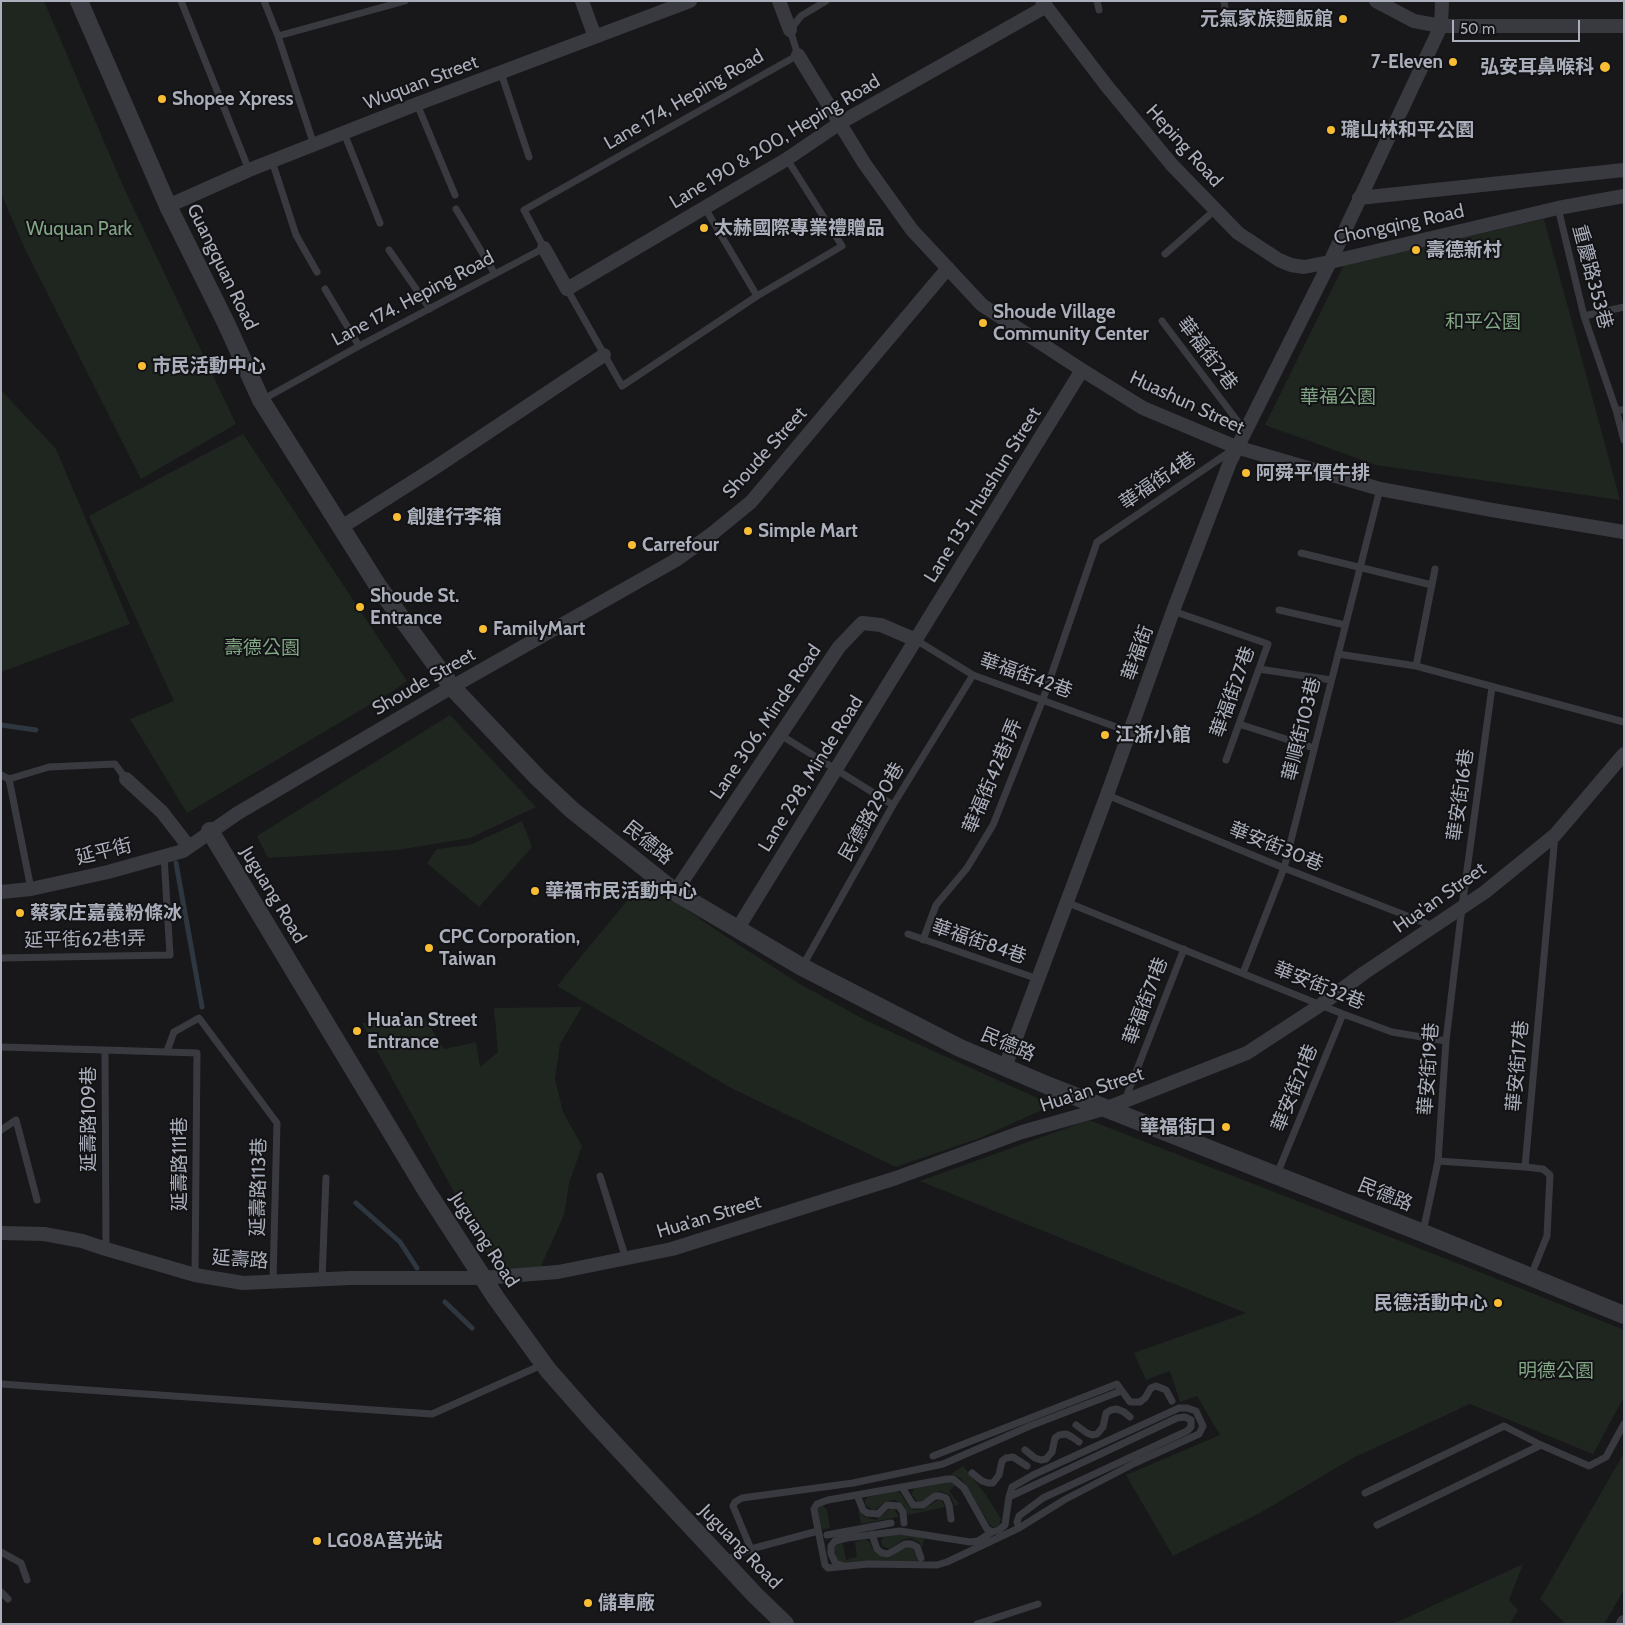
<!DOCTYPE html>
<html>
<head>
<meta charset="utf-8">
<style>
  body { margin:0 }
  #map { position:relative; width:1625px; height:1625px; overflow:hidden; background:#18181b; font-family:Cabin,sans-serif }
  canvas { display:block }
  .frame { position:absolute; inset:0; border:2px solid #aaafbb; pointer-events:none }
  .scale { position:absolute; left:1452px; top:20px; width:128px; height:22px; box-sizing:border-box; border:2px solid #aaafbb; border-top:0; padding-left:6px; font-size:15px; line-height:18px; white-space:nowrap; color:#aaafbb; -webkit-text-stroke:4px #131316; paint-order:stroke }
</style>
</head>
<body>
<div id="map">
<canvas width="1625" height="1625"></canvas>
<div class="frame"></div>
<div class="scale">50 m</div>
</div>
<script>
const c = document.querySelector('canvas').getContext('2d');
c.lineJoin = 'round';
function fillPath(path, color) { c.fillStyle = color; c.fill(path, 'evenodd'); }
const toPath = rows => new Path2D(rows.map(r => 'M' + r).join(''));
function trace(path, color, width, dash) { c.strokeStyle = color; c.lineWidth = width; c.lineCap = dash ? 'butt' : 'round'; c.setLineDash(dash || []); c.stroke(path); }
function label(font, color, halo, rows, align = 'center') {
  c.font = font + ' Cabin,"Noto Sans TC",sans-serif'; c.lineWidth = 4; c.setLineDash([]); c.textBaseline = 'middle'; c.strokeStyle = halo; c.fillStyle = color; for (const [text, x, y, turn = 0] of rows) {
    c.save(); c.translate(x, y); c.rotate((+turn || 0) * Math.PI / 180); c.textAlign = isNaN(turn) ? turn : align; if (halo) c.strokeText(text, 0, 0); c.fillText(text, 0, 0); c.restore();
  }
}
const green = toPath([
  [1,1,44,1,123,186,236,424,141,479,25,249,1,193],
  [1544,219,1620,500,1376,465,1265,425,1344,265],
  [1,390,56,449,130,624,1,672],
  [243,434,407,681,393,691,187,813,130,719,174,701,89,516],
  [450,715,536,807,470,838,397,850,268,858,257,836],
  [522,821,532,847,479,907,427,863,437,849,470,845],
  [644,880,719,932,798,983,867,1021,1053,1105,980,1138,896,1167,733,1089,557,986],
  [582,1007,560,1044,555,1079,563,1112,582,1146,569,1183,564,1215,540,1268,498,1273,362,1023,424,1017,444,1049,476,1042,480,1067,498,1052,494,1008],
  [1089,1120,1467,1267,1624,1330,1624,1397,1593,1454,1470,1404,1353,1458,1260,1513,1173,1556,1126,1475,1220,1435,1197,1396,1180,1402,1170,1371,1146,1380,1134,1353,1246,1313,920,1181],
  [1624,1453,1624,1590,1604,1624,1566,1624,1540,1599],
  [963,1466,986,1495,1001,1519,999,1526,995,1528,990,1525,965,1484,960,1478,951,1474],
  [952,1481,956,1485,949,1491,959,1504,955,1506,950,1495,940,1491,923,1502,918,1502,912,1495,913,1490,916,1487],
  [896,1491,900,1493,910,1508,915,1510,922,1510,938,1500,941,1500,945,1507,908,1515,904,1505,895,1500,886,1501,875,1510,871,1509,865,1505,865,1500,868,1497],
  [821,1506,823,1506,827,1510,830,1528,822,1530,818,1510],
  [858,1508,863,1516,869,1518,876,1520,890,1509,894,1509,899,1517,861,1524],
  [901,1534,924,1538,922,1549,920,1543,911,1538,904,1539,889,1549,882,1546,881,1541,883,1536],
  [865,1539,870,1542,874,1552,884,1557,889,1558,902,1548,910,1547,917,1554,918,1562,843,1564,837,1562,834,1548,836,1545,841,1543,843,1545,846,1560,857,1557,855,1542],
  [1523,1564,1509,1600,1518,1610,1510,1624,1393,1624]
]);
const stream = toPath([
  [1,725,36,730],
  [176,863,202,1007],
  [356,1203,400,1242,417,1268],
  [445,1302,472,1328]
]);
const service = toPath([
  [181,1,249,170],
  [264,1,278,36,314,145],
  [1097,1,1099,10],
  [1224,1,1226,17],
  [278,36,405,1],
  [501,73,529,157],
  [417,104,455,195],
  [344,133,380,223],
  [272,161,296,235,317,272],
  [1558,208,1584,316,1616,410,1624,440],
  [456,209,495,274],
  [389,250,430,309],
  [1165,254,1215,210],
  [325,289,359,346],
  [567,289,622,386,757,296,705,208],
  [757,296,842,246,787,159],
  [1584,316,1624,307],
  [1162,321,1245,431],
  [262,400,359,346,544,248,524,210,798,55,790,30,801,16,826,1],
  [1616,410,1624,410],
  [1301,553,1432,585],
  [1279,610,1345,625],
  [1173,611,1268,644,1226,760],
  [916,640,973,675,1130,732],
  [1338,654,1416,666,1624,722],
  [1416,666,1435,569],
  [1259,669,1331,680],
  [1239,724,1314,748],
  [779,734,893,805],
  [1,775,9,779,49,767,115,764,126,779],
  [9,779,31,889],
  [1107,795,1284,868,1433,926],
  [1066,902,1343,1014,1392,1032,1446,1041],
  [908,934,1038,979],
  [923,940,936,905,967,868,993,825,1043,699,1097,542,1234,449],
  [1,958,170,955,164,856],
  [802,967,893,805,973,675],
  [1243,973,1284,868,1380,489],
  [1,1047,105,1050],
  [167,1051,174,1032,199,1018,277,1123,273,1281],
  [1125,1100,1184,949],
  [1,1130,16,1120,37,1200],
  [1438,1161,1525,1167],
  [1277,1174,1343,1014],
  [600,1176,626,1259],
  [1423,1232,1438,1161,1446,1041,1462,907,1492,687],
  [106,1249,105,1050,197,1053,195,1275],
  [1530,1278,1547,1236,1550,1175,1543,1169,1525,1167,1555,835],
  [322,1279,326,1178],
  [1,1384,432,1414,544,1364],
  [1179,1408,1187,1408,1196,1411,1203,1426,1199,1434,1135,1463,1064,1500,1019,1528,947,1562,937,1565,868,1564,828,1568,825,1565,814,1509,817,1504,828,1500,947,1479,953,1479,964,1488,987,1529,992,1532,999,1530,1005,1525,1009,1497,1012,1487,1033,1475,1179,1408],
  [1076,1425,1087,1433,1092,1435,1097,1434,1103,1427,1106,1413,1111,1410,1117,1409,1124,1412,1130,1417],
  [1025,1450,1035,1458,1041,1460,1046,1459,1052,1452,1055,1438,1059,1435,1066,1434,1072,1437,1079,1442],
  [933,1456,1117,1384,1130,1402,1140,1402,1145,1398,1151,1388,1156,1386,1166,1390,1172,1401],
  [972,1473,982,1481,988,1483,993,1483,999,1475,1002,1461,1006,1458,1013,1457,1027,1466],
  [902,1487,913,1505,923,1505,935,1496,940,1496,946,1498,949,1505,951,1519],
  [1365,1493,1504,1426,1541,1445],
  [857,1495,863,1510,867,1513,878,1514,887,1505,899,1506,903,1512,904,1523],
  [1009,1497,1177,1418,1185,1417,1191,1420,1191,1427,1187,1431,1043,1498,1019,1516,1017,1522,1019,1528],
  [1377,1525,1541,1445,1589,1466,1606,1457,1624,1424],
  [872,1534,877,1549,882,1553,888,1554,905,1544,911,1544,917,1547,921,1558],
  [827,1535,891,1523],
  [751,1549,733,1506,735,1502,742,1498,853,1483,943,1464,1030,1426,1121,1391],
  [1,1552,21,1563,27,1580],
  [724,1561,751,1549,818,1531],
  [841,1565,836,1564,831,1554,831,1546,835,1541,847,1538,900,1531,970,1542,978,1541,992,1532],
  [1,1592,8,1599],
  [977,1624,1038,1604]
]);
const minor = toPath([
  [582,1,595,37],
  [779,1,790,30],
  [1042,1,1106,85,1172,165,1238,233,1279,260,1291,265,1304,267,1330,262,1558,208,1624,196],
  [1376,1,1414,21,1441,26,1624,26],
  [798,55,864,163,912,230,982,305,1082,370,1143,408,1236,447,1380,489,1492,510,1624,532],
  [1359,198,1624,170],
  [168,206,249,170,417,104,690,1],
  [544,248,567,289,787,159,840,123,1045,7],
  [340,528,436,467,604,355],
  [126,779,162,812,189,847],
  [1,892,31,889,108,872,183,851,238,813,452,687,676,560,713,533,751,502,948,268],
  [675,892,839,647,862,623,881,625,916,640],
  [738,928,1082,370],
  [1005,1067,1107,795,1173,611,1230,462,1330,262,1441,26,1442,1],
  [1,1233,44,1234,82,1241,106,1249,195,1275,243,1283,350,1278,482,1278,558,1272,672,1249,896,1178,1022,1132,1107,1108,1247,1053,1322,1004,1364,973,1485,892,1555,835,1624,754],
  [1623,1624,1624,1622]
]);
const tertiary = toPath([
  [79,1,168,206,226,323,261,400,378,586,452,687,538,778,572,810,675,892,802,967,960,1048,1049,1086,1423,1233,1624,1315],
  [210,831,426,1190,496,1298,548,1370,592,1420,755,1595,785,1624]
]);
const markers = [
  [1343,19,5,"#f8bd33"],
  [1453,62,5,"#f8bd33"],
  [1605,67,6,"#f8bd33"],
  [162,99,5,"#f8bd33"],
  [1331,130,5,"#f8bd33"],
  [704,228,5,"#f8bd33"],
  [1416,250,5,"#f8bd33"],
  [983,323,5,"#f8bd33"],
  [142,366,5,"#f8bd33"],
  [1246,473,5,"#f8bd33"],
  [397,517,5,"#f8bd33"],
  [748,531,5,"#f8bd33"],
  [632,545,5,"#f8bd33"],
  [360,607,5,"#f8bd33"],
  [483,629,5,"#f8bd33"],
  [1105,735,5,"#f8bd33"],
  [535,891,5,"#f8bd33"],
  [20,913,5,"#f8bd33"],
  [429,948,5,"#f8bd33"],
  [357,1031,5,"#f8bd33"],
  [1226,1127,5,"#f8bd33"],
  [1498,1303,5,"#f8bd33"],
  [317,1541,5,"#f8bd33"],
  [588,1603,5,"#f8bd33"]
];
const poiNames = [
  ["元氣家族麵飯館",1333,19,"right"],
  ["7-Eleven",1443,62,"right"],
  ["弘安耳鼻喉科",1594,67,"right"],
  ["Shopee Xpress",172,99],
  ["瓏山林和平公園",1341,130],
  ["太赫國際專業禮贈品",714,228],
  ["壽德新村",1426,250],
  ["Shoude Village",993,312],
  ["Community Center",993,334],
  ["市民活動中心",152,366],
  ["阿舜平價牛排",1256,473],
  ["創建行李箱",407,517],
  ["Simple Mart",758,531],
  ["Carrefour",642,545],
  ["Shoude St.",370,596],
  ["Entrance",370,618],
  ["FamilyMart",493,629],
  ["江浙小館",1115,735],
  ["華福市民活動中心",545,891],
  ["蔡家庄嘉義粉條冰",30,913],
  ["CPC Corporation,",439,937],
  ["Taiwan",439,959],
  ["Hua'an Street",367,1020],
  ["Entrance",367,1042],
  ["華福街口",1216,1127,"right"],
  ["民德活動中心",1488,1303,"right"],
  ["LG08A莒光站",327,1541],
  ["儲車廠",598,1603]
];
const streetNames = [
  ["Wuquan Street",421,83,-21],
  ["Lane 174, Heping Road",684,100,-30],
  ["Lane 190 & 200, Heping Road",775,142,-31],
  ["Heping Road",1184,146,48],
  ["Chongqing Road",1399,225,-12],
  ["Guangquan Road",222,267,64],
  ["重慶路353巷",1592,277,75],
  ["Lane 174. Heping Road",413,299,-28],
  ["華福街2巷",1207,354,53],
  ["Huashun Street",1187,403,25],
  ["Shoude Street",765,453,-48],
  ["華福街4巷",1158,481,-34],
  ["Lane 135, Huashun Street",983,495,-58],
  ["華福街",1138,653,-70],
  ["華福街42巷",1026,676,20],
  ["Shoude Street",424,682,-30],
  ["華福街27巷",1233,692,-70],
  ["Lane 306, Minde Road",766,722,-56],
  ["華順街103巷",1302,729,-76],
  ["Lane 298, Minde Road",811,774,-58],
  ["華福街42巷1弄",993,776,-67],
  ["華安街16巷",1461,795,-82],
  ["民德路290巷",872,812,-60],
  ["民德路",648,843,39],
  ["華安街30巷",1276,847,22],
  ["延平街",104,852,-14],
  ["Juguang Road",273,895,59],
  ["Hua'an Street",1440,898,-35],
  ["延平街62巷1弄",85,940,-1],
  ["華福街84巷",979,942,19],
  ["華安街32巷",1319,986,22],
  ["華福街71巷",1146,1001,-69],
  ["民德路",1008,1045,23],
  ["華安街17巷",1518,1066,-85],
  ["華安街19巷",1429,1069,-86],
  ["華安街21巷",1295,1088,-68],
  ["Hua'an Street",1092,1090,-18],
  ["延壽路109巷",89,1119,-90],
  ["延壽路111巷",180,1164,-90],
  ["延壽路113巷",259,1187,-89],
  ["民德路",1385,1195,22],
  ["Hua'an Street",709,1217,-17],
  ["Juguang Road",484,1240,57],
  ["延壽路",240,1260,4],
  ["Juguang Road",740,1547,46]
];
const parkNames = [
  ["Wuquan Park",79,229],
  ["和平公園",1483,322],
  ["華福公園",1338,397],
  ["壽德公園",262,648],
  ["明德公園",1556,1371]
];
fillPath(green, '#1e261f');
trace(stream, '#2e373f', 5);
trace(service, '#393a40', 7);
trace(minor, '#393a40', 14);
trace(tertiary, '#393a40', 18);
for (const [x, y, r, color] of markers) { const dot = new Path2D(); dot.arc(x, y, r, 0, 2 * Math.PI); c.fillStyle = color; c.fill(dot); trace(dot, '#131316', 2); }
label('bold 19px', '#aaafbb', '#131316', poiNames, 'left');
label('19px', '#aaafbb', '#131316', streetNames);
label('19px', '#81a684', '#131316', parkNames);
</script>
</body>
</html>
